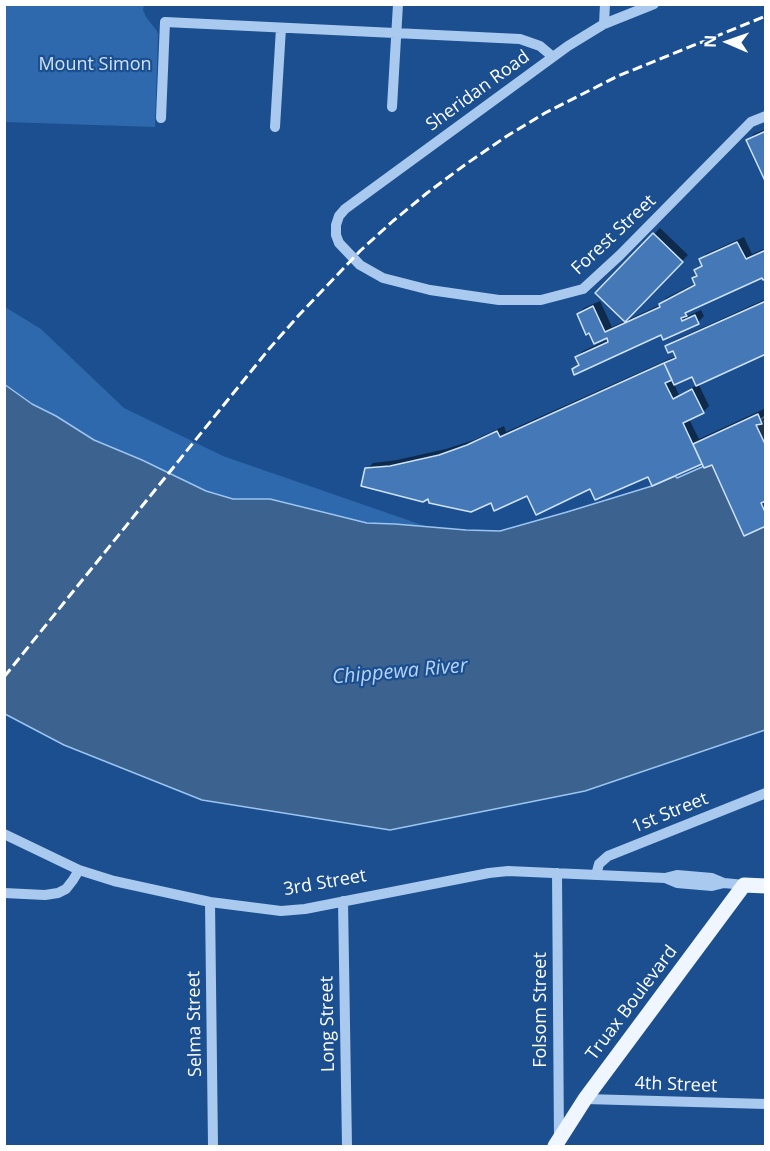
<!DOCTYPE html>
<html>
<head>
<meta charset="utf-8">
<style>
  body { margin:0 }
  #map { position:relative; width:770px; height:1151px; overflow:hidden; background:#1b4f8f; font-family:"Open Sans",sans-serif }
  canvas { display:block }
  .frame { position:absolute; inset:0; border:6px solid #fff; pointer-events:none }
  .north { position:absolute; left:698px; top:12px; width:60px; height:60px; -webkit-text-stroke:4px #1b4f8f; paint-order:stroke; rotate:272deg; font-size:16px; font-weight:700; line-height:24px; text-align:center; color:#fff }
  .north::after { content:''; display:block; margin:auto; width:21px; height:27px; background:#fff; clip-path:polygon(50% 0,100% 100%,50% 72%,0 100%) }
</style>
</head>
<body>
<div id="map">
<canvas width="770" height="1151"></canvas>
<div class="frame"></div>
<div class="north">N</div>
</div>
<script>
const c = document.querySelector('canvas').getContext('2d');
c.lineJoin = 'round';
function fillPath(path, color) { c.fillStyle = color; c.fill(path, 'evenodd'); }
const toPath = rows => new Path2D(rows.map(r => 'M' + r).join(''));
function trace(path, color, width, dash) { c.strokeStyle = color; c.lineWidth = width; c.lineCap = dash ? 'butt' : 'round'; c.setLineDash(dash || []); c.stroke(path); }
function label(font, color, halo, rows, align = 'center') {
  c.font = font + ' "Open Sans",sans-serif'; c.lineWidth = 4.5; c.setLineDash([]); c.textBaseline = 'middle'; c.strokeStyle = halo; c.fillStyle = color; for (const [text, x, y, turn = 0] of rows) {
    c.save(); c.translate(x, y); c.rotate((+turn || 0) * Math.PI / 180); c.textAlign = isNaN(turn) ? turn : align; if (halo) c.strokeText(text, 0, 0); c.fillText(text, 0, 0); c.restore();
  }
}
const green = toPath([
  [5,4,144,5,143,10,146,17,157,31,158,34,155,127,5,122],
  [5,307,41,329,124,408,223,456,425,526,367,523,270,499,233,499,206,491,142,460,94,440,56,416,32,404,5,384]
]);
const water = toPath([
  [4,384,32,404,56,416,94,440,142,460,206,491,233,499,270,499,367,523,395,524,466,530,500,531,567,512,652,486,675,476,677,478,702,467,706,463,765,416,765,730,585,791,390,830,202,800,64,745,5,714,4,384]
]);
const shadow = toPath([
  [766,129,766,180,748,140,754,134],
  [660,228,688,255,625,320,597,293],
  [744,237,752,254,766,248,766,277,762,276,692,308,687,313,688,316,701,310,704,316,698,322,664,338,662,333,573,369,579,363,576,357,583,351,609,339,578,314,584,308,600,301,612,327,660,305,666,298,696,283,694,278,698,274,696,270,702,264,700,260,706,254],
  [766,299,766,353,698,383,709,406,703,412,689,419,699,439,764,409,766,418,763,421,766,427,766,524,712,463,703,462,653,484,648,475,590,487,528,494,492,501,367,469,373,463,397,460,446,449,474,440,504,426,506,432,676,356,673,349,667,347,673,341],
  [692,375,697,385,679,395,674,384]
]);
const building = toPath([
  [766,131,766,183,746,140,766,131],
  [653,233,683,262,625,322,595,293,653,233],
  [737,242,746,259,766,250,766,279,763,280,762,278,685,313,687,316,681,318,682,321,695,315,699,324,663,340,661,335,574,375,572,369,579,365,575,357,608,342,607,338,594,344,589,333,586,335,577,314,593,306,605,332,660,307,659,304,695,285,692,278,697,276,694,270,702,266,699,259,737,242],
  [766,301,766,354,696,386,692,377,674,385,664,363,676,358,673,351,668,353,665,346,766,301],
  [664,363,672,380,665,383,673,399,692,389,704,413,683,423,702,464,652,486,648,477,595,500,590,489,536,515,527,496,494,511,491,503,471,512,429,503,428,499,423,502,361,486,365,468,390,466,439,455,467,445,497,431,500,437,664,363],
  [758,414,762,424,756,425,766,446,766,501,761,503,766,514,766,526,744,536,712,465,704,468,693,444,758,414]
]);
const minor = toPath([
  [654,4,604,24,568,46,345,209,339,216,336,225,336,235,339,243,360,265,383,278,430,290,499,300,541,300,583,289,620,255,751,122,766,116],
  [604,24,605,4],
  [392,107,398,4],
  [161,118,165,22,520,39,540,46,553,57],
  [275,127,281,28],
  [4,834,79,870,114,881,210,902,281,911,305,909,489,873,508,871,665,878,677,875,712,878,724,883],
  [557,873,559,1140],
  [596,875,599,864,608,856,766,793],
  [665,878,677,883,712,886,724,883,744,885],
  [4,893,45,895,58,893,66,889,73,880,79,870],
  [343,901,347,1146],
  [210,902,213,1146],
  [585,1099,766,1104]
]);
const major = toPath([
  [555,1146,585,1099,744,885,766,886]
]);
const rail = toPath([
  [4,677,269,349,299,315,360,251,393,221,427,193,466,164,507,136,545,113,618,76,766,16]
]);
const parkNames = [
  ["Mount Simon",95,65]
];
const streetNames = [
  ["Sheridan Road",478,91,-36],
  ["Forest Street",614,235,-43],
  ["1st Street",670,813,-22],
  ["3rd Street",325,883,-10],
  ["Truax Boulevard",632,1003,-53],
  ["Folsom Street",541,1010,-90],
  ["Selma Street",195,1024,-91],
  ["Long Street",328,1024,-91],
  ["4th Street",676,1085,2]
];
const waterNames = [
  ["Chippewa River",400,672,-5]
];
fillPath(green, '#2e69ad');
fillPath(water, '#3c6290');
trace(water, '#9cc4f0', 1.5);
fillPath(shadow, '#0007');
fillPath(building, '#4478b7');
trace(building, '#cfe3fa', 1.5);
trace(minor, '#a9c9ee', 10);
trace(major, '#f0f6ff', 15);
trace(rail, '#fff', 3, [10, 4.5]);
label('18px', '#cfe3fa', '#1b4f8f', parkNames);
label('18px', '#fff', '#1b4f8f', streetNames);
label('italic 20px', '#b5d3f5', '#1b4f8f', waterNames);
</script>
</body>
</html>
